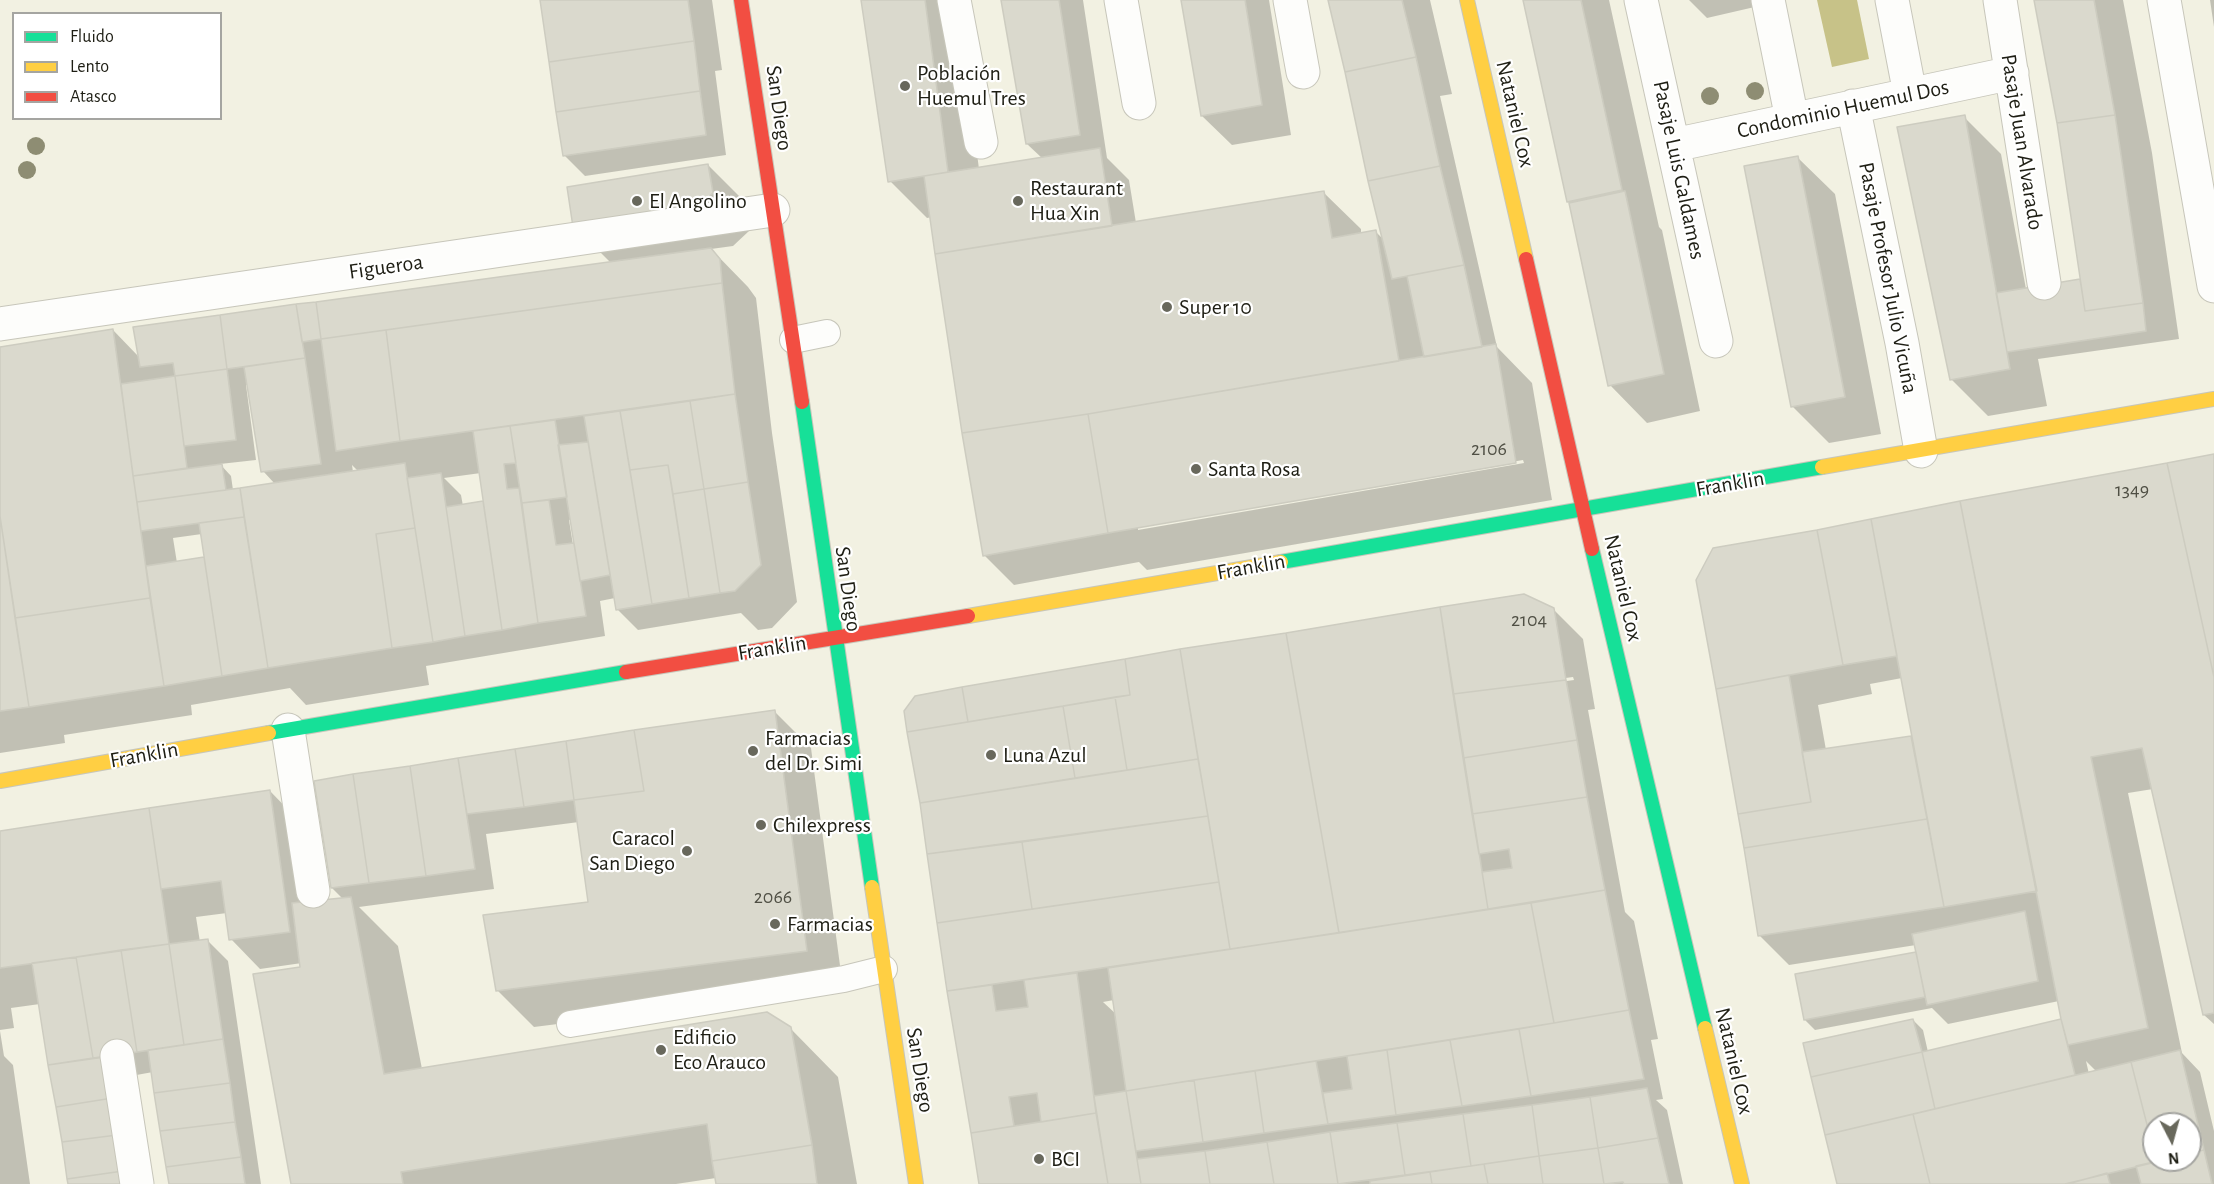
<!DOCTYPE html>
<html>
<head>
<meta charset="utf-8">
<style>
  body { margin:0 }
  #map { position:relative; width:2214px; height:1184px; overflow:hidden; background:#f2f1e2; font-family:"Alegreya Sans",sans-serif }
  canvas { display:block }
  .legend { position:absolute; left:12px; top:12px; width:210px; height:108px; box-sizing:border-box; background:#fff; border:2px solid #a5a5a1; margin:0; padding:8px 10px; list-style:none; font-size:18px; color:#1e1e14 }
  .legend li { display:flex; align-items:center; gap:12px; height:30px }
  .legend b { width:30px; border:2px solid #a5a5a1 }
  .north { position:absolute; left:2142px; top:1112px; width:60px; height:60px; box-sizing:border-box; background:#fff; border:2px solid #a5a5a1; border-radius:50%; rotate:174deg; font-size:16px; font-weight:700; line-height:24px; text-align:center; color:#1e1e14 }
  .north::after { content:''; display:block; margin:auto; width:21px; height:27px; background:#68685c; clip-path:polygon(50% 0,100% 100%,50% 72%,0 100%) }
</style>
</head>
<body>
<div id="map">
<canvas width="2214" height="1184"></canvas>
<ul class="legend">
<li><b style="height:8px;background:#16e098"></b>Fluido</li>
<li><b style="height:8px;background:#ffcf43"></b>Lento</li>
<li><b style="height:8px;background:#f24e42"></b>Atasco</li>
</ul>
<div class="north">N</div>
</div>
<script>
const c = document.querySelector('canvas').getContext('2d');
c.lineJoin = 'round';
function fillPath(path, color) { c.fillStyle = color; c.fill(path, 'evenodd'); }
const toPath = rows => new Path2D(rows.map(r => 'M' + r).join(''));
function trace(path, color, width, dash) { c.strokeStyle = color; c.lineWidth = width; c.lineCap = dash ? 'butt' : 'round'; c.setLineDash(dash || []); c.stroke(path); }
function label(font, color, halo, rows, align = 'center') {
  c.font = font + ' "Alegreya Sans",sans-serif'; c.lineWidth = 4.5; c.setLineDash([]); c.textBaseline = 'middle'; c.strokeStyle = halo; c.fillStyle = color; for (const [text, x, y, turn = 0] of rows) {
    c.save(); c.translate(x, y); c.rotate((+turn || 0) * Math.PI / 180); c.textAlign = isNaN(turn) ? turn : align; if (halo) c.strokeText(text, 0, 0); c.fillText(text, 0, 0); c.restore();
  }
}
const water = toPath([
  [1817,0,1857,0,1869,59,1832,67]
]);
const shadow = toPath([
  [541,0,712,0,722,70,715,71,726,155,585,176,564,155],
  [862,0,957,0,979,169,1043,159,1027,144,1002,0,1083,0,1107,158,1129,180,1136,223,1323,192,1361,229,1361,234,1376,232,1385,241,1330,0,1430,0,1452,94,1440,96,1497,347,1532,383,1552,500,1147,570,1139,562,1014,585,984,555,932,217,927,218,890,181],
  [1523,460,1524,463,1138,530,1138,527],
  [1182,0,1269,0,1291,135,1232,145,1202,116],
  [1525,0,1609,0,1659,227,1662,230,1700,411,1647,423,1610,385],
  [1689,0,1758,0,1759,6,1707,18],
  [2036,0,2123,0,2152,153,2179,339,2038,359,2047,406,1988,416,1951,379,1964,117,2001,154,2026,289,2082,280,2059,123],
  [2210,0,2214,0,2214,27],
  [1797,157,1835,194,1881,434,1829,443,1792,406],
  [708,165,745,202,749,231,733,246,711,249,748,287,756,298,772,433,797,602,772,628,758,630,741,613,638,630,617,609,615,598,600,601,605,636,426,666,429,685,306,705,290,688,191,705,192,715,64,735,65,743,0,753,0,348,113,330,139,357,611,263,575,227],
  [246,385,249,385,263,471,275,484,233,490,231,476,220,464,256,460],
  [352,465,359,472,353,472],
  [481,473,485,503,463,506,461,495,444,478],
  [572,519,576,544,573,545,569,520],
  [202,534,206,559,177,563,173,538],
  [2214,455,2214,1024,2204,1015,2153,789,2128,793,2182,1053,2200,1072,2214,1131,2214,1184,1838,1184,1913,1020,1923,1030,1928,1052,2062,1020,2059,1001,1948,1024,1932,1008,1815,1030,1805,1020,1918,957,1916,945,1789,965,1759,935,1697,580],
  [1902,678,1914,740,1911,737,1826,750,1818,705,1872,694,1870,684],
  [2086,1061,2097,1072,2089,1074],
  [2154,1124,2190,1124,2190,1160,2154,1160],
  [1553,609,1583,639,1595,709,1588,710,1625,912,1634,921,1658,1039,1651,1040,1663,1099,1656,1100,1667,1110,1683,1184,981,1184,951,993,949,991,921,803,963,688,1180,651],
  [1573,677,1574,680,1478,693,1477,690],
  [1591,891,1592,894,1518,906,1518,903],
  [1114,1000,1116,1014,1103,1002],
  [774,711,811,748,843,988,534,1027,497,990,590,903,579,822,486,834,494,889,359,907,398,946,422,1069,790,1028,838,1077,857,1184,717,1184,716,1178,676,1184,292,1184,302,963,260,969,231,939,227,913,196,917,200,942,208,941,228,961,261,1184,170,1184,153,1072,131,1076,70,1184,40,1004,11,1008,14,1028,0,1030,0,832,270,791,299,821,310,902,343,899,332,888,316,782],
  [0,1031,4,1056,13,1065,30,1184,0,1184]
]);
const building = toPath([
  [540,0,688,0,694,41,549,62,540,0],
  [861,0,925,0,948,172,888,182,861,0],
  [1001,0,1059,0,1080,135,1026,144,1001,0],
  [1181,0,1245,0,1262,105,1201,116,1181,0],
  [1328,0,1402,0,1416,57,1345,72,1328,0],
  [1523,0,1581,0,1622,190,1567,202,1523,0],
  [2034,0,2094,0,2115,115,2057,123,2034,0],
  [694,41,700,91,556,112,549,62,694,41],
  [1416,57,1440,166,1368,181,1345,72,1416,57],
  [700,91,706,135,563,156,556,112,700,91],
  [1965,115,2010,369,1950,380,1897,127,1965,115],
  [2115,115,2143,303,2085,311,2057,123,2115,115],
  [1100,148,1112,226,935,254,924,176,1100,148],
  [1798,156,1845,397,1791,407,1744,166,1798,156],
  [708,164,713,193,695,209,573,227,567,187,708,164],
  [1440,166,1464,265,1392,279,1368,181,1440,166],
  [1324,191,1332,238,1376,230,1399,361,1088,414,962,433,935,254,1324,191],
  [1625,191,1664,374,1608,386,1569,203,1625,191],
  [711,248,720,259,722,283,321,339,316,302,711,248],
  [1464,265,1482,347,1424,357,1407,276,1464,265],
  [2080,279,2085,311,2143,303,2146,331,2007,352,1996,293,2080,279],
  [722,283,735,394,400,441,386,330,722,283],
  [316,302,321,339,302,342,296,304,316,302],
  [296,304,305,358,227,369,220,315,296,304],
  [220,315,227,369,175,376,173,363,140,367,133,327,220,315],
  [113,329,150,598,15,618,0,516,0,347,113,329],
  [386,330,400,441,336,451,321,339,386,330],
  [1496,344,1516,463,1108,533,1088,414,1496,344],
  [305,358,321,464,261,472,244,367,305,358],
  [227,369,236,440,184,446,175,376,227,369],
  [175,376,187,468,133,476,121,384,175,376],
  [735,394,748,482,704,489,690,401,735,394],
  [690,401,704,489,673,494,668,465,630,470,620,411,690,401],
  [620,411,652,604,616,610,584,416,620,411],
  [1088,414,1108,533,983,556,962,433,1088,414],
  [555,420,567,497,522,503,510,426,555,420],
  [510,426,516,463,504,464,507,489,519,488,538,623,502,630,473,431,510,426],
  [588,442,610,575,580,581,558,445,588,442],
  [2214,454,2214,677,2167,463,2214,454],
  [405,463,415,528,376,534,392,648,268,668,240,488,405,463],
  [2167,463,2214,677,2214,1013,2203,1015,2142,748,2091,757,2148,1028,2068,1045,2061,1019,1960,501,2167,463],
  [222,464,226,490,137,502,133,476,222,464],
  [668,465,689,598,652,604,630,470,668,465],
  [441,473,465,636,433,642,407,478,441,473],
  [748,482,761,565,735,591,720,593,704,489,748,482],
  [240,488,244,517,141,531,137,502,240,488],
  [704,489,720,593,689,598,673,494,704,489],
  [549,500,556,545,574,543,586,616,538,623,522,503,549,500],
  [483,501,502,630,465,636,446,507,483,501],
  [1960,501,2037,891,1944,907,1871,519,1960,501],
  [0,516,29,707,0,711,0,516],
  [244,517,268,668,222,676,199,523,244,517],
  [1871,519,1897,656,1843,665,1817,530,1871,519],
  [415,528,433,642,392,648,376,534,415,528],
  [1817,530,1843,665,1716,689,1696,580,1713,548,1817,530],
  [204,557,222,676,164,686,146,566,204,557],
  [1524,594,1554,608,1566,680,1453,694,1440,607,1524,594],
  [150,598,164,686,29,707,15,618,150,598],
  [1440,607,1488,909,1339,933,1286,633,1440,607],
  [1286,633,1339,933,1230,949,1180,649,1286,633],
  [1180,649,1198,759,1127,770,1115,697,1130,695,1125,659,1180,649],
  [1125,659,1130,695,968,722,962,687,1125,659],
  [1789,675,1811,802,1738,814,1716,689,1789,675],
  [1566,680,1577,740,1463,758,1453,694,1566,680],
  [962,687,968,722,907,732,904,711,915,696,962,687],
  [1115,697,1127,770,1075,778,1063,706,1115,697],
  [1063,706,1075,778,920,803,907,732,1063,706],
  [775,710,807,951,496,991,483,915,588,902,574,800,644,791,634,730,775,710],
  [634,730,644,791,574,800,566,741,634,730],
  [1911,736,1927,819,1744,848,1738,814,1811,802,1802,752,1911,736],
  [1577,740,1587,797,1472,814,1463,758,1577,740],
  [566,741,574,800,524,807,515,749,566,741],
  [515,749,524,807,467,814,458,758,515,749],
  [458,758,475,869,426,876,410,766,458,758],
  [1198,759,1208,816,927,854,920,803,1198,759],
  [410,766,426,876,369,883,353,774,410,766],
  [353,774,369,883,331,888,314,781,353,774],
  [270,790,290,932,229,940,221,881,161,889,149,808,270,790],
  [1587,797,1605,890,1488,909,1482,872,1512,868,1509,849,1479,854,1472,814,1587,797],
  [149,808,169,944,0,968,0,831,149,808],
  [1208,816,1219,882,1032,909,1022,842,1208,816],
  [1927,819,1944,907,1758,936,1744,848,1927,819],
  [1022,842,1032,909,937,923,927,854,1022,842],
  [1219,882,1230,949,947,991,937,923,1219,882],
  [1605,890,1629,1010,1554,1023,1531,903,1605,890],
  [351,897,384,1074,767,1012,791,1027,812,1145,712,1161,707,1124,401,1172,403,1184,291,1184,253,974,300,967,292,903,351,897],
  [1531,903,1554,1023,1126,1091,1108,968,1531,903],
  [2025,911,2038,981,1927,1005,1912,934,2025,911],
  [208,939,223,1039,184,1045,169,944,208,939],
  [169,944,184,1045,137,1052,121,950,169,944],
  [121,950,137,1052,93,1058,76,957,121,950],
  [1916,952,1925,997,1804,1020,1795,974,1916,952],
  [76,957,93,1058,48,1065,32,963,76,957],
  [1077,973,1096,1113,1041,1122,1037,1093,1009,1097,1014,1126,971,1133,947,991,992,985,996,1011,1028,1007,1024,980,1077,973],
  [1629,1010,1644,1079,1531,1096,1519,1029,1629,1010],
  [1913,1019,1922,1052,1811,1077,1803,1043,1913,1019],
  [2061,1019,2075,1075,1935,1109,1922,1052,2061,1019],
  [1519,1029,1531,1096,1462,1106,1450,1040,1519,1029],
  [223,1039,230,1083,154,1093,148,1050,223,1039],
  [1450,1040,1462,1106,1396,1115,1387,1050,1450,1040],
  [1387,1050,1396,1115,1328,1124,1323,1093,1352,1089,1347,1056,1387,1050],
  [2180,1050,2204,1150,2190,1153,2190,1124,2154,1124,2154,1152,2131,1062,2180,1050],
  [1922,1052,1935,1109,1825,1135,1811,1077,1922,1052],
  [112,1056,119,1097,56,1107,48,1065,112,1056],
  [1316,1061,1328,1124,1264,1133,1255,1071,1316,1061],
  [2131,1062,2154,1152,2154,1160,2156,1162,2065,1184,1930,1184,1913,1114,2131,1062],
  [1255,1071,1264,1133,1203,1142,1194,1080,1255,1071],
  [1194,1080,1203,1142,1136,1151,1126,1091,1194,1080],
  [230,1083,235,1122,160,1131,154,1093,230,1083],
  [1647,1088,1658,1138,1598,1148,1590,1097,1647,1088],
  [1126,1091,1141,1184,1108,1184,1094,1096,1126,1091],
  [119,1097,125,1134,62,1142,56,1107,119,1097],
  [1590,1097,1598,1148,1539,1156,1532,1105,1590,1097],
  [1532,1105,1539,1156,1471,1166,1463,1114,1532,1105],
  [1096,1113,1108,1184,979,1184,971,1133,1096,1113],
  [1463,1114,1471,1166,1405,1175,1397,1123,1463,1114],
  [1913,1114,1930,1184,1837,1184,1825,1135,1913,1114],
  [235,1122,241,1157,166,1167,160,1131,235,1122],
  [1397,1123,1405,1175,1338,1184,1330,1132,1397,1123],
  [1330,1132,1338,1184,1274,1184,1267,1142,1330,1132],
  [125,1134,130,1170,67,1179,62,1142,125,1134],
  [1658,1138,1669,1184,1624,1184,1623,1182,1604,1184,1598,1148,1658,1138],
  [1267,1142,1274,1184,1210,1184,1205,1151,1267,1142],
  [812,1145,817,1184,716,1184,712,1161,812,1145],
  [1598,1148,1604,1184,1543,1184,1539,1156,1598,1148],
  [2204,1150,2212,1184,2141,1184,2136,1166,2162,1160,2190,1160,2190,1153,2204,1150],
  [1205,1151,1210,1184,1141,1184,1137,1159,1205,1151],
  [1539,1156,1543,1184,1488,1184,1484,1164,1539,1156],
  [241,1157,245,1184,169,1184,166,1167,241,1157],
  [1484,1164,1488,1184,1432,1184,1430,1172,1484,1164],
  [130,1170,133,1184,68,1184,67,1179,130,1170],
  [1430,1172,1432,1184,1370,1184,1370,1181,1430,1172],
  [2107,1173,2110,1184,2068,1184,2107,1173]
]);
const lane = toPath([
  [793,340,827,333],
  [570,1024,844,979,884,969]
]);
const street = toPath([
  [954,0,981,142],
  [1121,0,1139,103],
  [1290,0,1303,72],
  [1641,0,1716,341],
  [1768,0,1792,119],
  [1892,0,1910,94],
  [2000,0,2044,283],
  [2164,0,2214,286],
  [1853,106,1902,343,1921,451],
  [1674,145,2012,73],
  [0,324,773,210],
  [288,730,313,891],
  [117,1056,137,1184]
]);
const fast = toPath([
  [802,402,872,887],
  [1592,549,1705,1028],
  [1281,562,1822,467],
  [269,733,626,672]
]);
const slow = toPath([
  [1467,0,1526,259],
  [1822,467,2214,399],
  [968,616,1281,562],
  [0,781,269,733],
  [872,887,916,1184],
  [1705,1028,1742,1184]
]);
const jam = toPath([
  [741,0,802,402],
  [1526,259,1592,549],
  [626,672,968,616]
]);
const trees = [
  [1755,91],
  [1710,96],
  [36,146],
  [27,170]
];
const markers = [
  [905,86,6,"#68685c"],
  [637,201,6,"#68685c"],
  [1018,201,6,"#68685c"],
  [1167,307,6,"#68685c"],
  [1196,469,6,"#68685c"],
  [753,751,6,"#68685c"],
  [991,755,6,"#68685c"],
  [761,825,6,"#68685c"],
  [687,851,6,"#68685c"],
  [775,924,6,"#68685c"],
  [661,1050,6,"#68685c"],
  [1039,1159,6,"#68685c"]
];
const numberNames = [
  ["2106",1489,449],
  ["1349",2132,490],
  ["2104",1529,620],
  ["2066",773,897]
];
const poiNames = [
  ["Población",917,73],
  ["Huemul Tres",917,98],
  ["Restaurant",1030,188],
  ["Hua Xin",1030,213],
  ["El Angolino",649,201],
  ["Super 10",1179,307],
  ["Santa Rosa",1208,469],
  ["Farmacias",765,738],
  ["del Dr. Simi",765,763],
  ["Luna Azul",1003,755],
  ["Chilexpress",773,825],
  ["Caracol",675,838,"right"],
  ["San Diego",675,863,"right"],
  ["Farmacias",787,924],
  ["Edificio",673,1037],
  ["Eco Arauco",673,1062],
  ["BCI",1051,1159]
];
const streetNames = [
  ["San Diego",779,108,82],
  ["Condominio Huemul Dos",1843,109,-12],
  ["Nataniel Cox",1515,114,77],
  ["Pasaje Juan Alvarado",2022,142,81],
  ["Pasaje Luis Galdames",1679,170,78],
  ["Figueroa",386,267,-8],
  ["Pasaje Profesor Julio Vicuña",1888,278,79],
  ["Franklin",1730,484,-10],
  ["Franklin",1251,567,-10],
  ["Nataniel Cox",1623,588,77],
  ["San Diego",848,589,82],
  ["Franklin",772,648,-9],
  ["Franklin",144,755,-10],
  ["Nataniel Cox",1734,1061,77],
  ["San Diego",920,1070,81]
];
fillPath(water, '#c7c288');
fillPath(shadow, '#0003');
fillPath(building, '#dad9cd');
trace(building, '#cdccc0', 1.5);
trace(lane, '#c7c6ba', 28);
trace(street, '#c7c6ba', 35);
trace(fast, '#c7c6ba', 16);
trace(slow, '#c7c6ba', 16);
trace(jam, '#c7c6ba', 16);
trace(lane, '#fdfdfb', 26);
trace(street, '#fdfdfb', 33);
trace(fast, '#16e098', 14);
trace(slow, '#ffcf43', 14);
trace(jam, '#f24e42', 14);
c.fillStyle = '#8e8d73';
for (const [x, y] of trees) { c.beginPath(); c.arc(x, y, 9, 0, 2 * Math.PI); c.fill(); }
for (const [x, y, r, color] of markers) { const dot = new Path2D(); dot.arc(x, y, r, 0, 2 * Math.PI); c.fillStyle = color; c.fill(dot); trace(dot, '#fff', 2); }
label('20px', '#4f4f44', null, numberNames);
label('22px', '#1e1e14', '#fff', poiNames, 'left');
label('22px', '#1e1e14', '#fff', streetNames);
</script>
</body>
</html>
